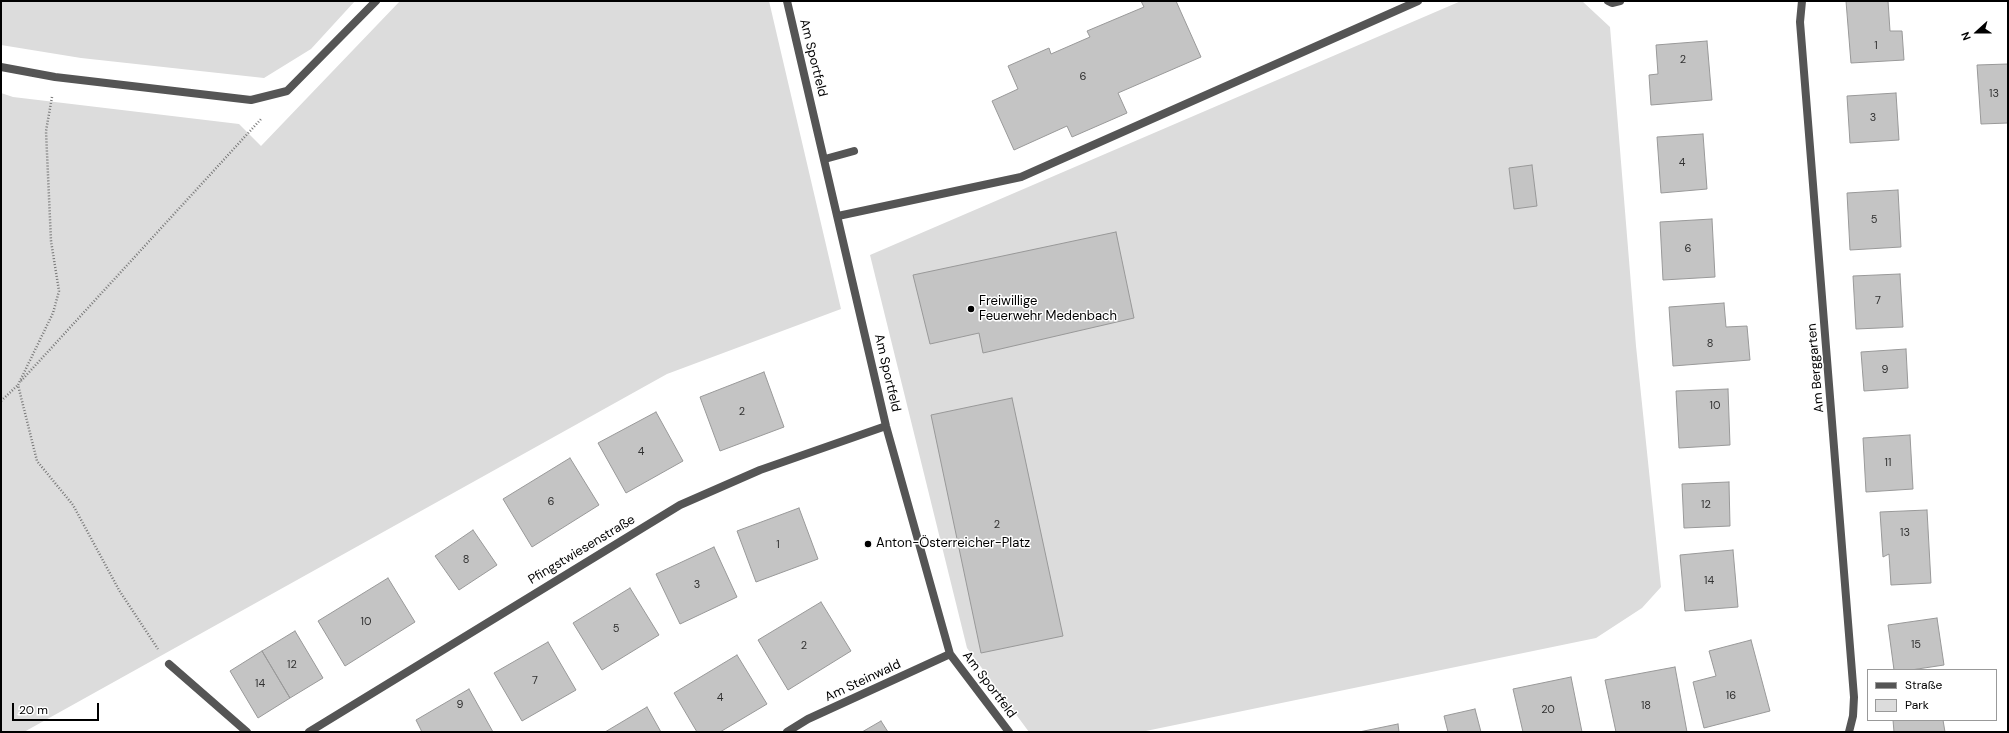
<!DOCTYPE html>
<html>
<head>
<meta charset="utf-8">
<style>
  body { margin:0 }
  #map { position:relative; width:2009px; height:733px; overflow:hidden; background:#fff; font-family:"DM Sans",sans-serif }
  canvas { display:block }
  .frame { position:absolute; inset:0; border:2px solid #000; pointer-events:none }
  .legend { position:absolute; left:1867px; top:669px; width:130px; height:52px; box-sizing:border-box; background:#fff; border:1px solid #999; margin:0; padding:5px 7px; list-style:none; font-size:12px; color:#000 }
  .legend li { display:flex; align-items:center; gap:8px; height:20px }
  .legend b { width:20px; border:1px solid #999 }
  .north { position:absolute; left:1957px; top:12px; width:40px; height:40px; -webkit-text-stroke:3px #fff; paint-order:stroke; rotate:249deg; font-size:11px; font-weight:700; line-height:16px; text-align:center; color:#000 }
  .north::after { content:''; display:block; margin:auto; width:14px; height:18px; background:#000; clip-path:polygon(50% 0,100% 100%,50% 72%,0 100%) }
  .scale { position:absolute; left:12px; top:703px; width:87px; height:18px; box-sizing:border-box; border:2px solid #000; border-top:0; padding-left:5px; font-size:12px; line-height:14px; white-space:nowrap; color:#000; -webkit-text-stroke:3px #fff; paint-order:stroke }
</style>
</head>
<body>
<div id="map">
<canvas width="2009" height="733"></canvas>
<div class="frame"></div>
<ul class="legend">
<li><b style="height:5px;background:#555"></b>Straße</li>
<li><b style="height:11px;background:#dcdcdc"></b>Park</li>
</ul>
<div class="north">N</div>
<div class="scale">20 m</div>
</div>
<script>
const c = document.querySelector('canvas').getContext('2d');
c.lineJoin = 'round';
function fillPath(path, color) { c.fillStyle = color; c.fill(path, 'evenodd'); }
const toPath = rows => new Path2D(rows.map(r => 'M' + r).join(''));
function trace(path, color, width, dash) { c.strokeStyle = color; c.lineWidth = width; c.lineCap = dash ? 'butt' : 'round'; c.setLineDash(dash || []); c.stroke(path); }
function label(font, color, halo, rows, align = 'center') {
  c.font = font + ' "DM Sans",sans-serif'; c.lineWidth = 3; c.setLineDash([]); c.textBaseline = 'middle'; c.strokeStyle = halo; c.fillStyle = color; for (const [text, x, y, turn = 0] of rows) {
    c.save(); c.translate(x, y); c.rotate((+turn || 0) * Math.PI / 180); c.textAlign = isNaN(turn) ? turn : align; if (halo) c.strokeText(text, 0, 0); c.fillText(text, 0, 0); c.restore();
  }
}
const green = toPath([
  [1,1,355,1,311,49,264,78,81,58,1,45],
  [400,1,769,1,841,309,667,374,24,732,1,732,1,93,13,97,239,124,261,146],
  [1461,1,1582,1,1610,27,1636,346,1661,587,1642,608,1596,638,1141,732,1029,732,967,648,870,255]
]);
const building = toPath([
  [1141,1,1176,1,1201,57,1118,93,1127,113,1072,137,1067,126,1014,150,992,101,1018,89,1008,66,1049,48,1051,54,1090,37,1087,31,1144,7,1141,1],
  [1846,1,1888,1,1890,31,1902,31,1904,60,1851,63,1846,1],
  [1707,41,1712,100,1651,105,1649,75,1658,74,1656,45,1707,41],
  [2008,64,2008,123,1981,124,1977,65,2008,64],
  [1896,93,1899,140,1850,143,1847,96,1896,93],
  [1703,134,1707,189,1661,193,1657,137,1703,134],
  [1532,165,1537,206,1514,209,1509,168,1532,165],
  [1898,190,1901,247,1850,250,1847,193,1898,190],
  [1712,219,1715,277,1663,280,1660,222,1712,219],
  [1116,232,1134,318,983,353,979,333,930,344,913,275,1116,232],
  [1900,274,1903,327,1856,329,1853,276,1900,274],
  [1724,303,1726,327,1747,326,1750,360,1673,366,1669,307,1724,303],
  [1906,349,1908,388,1864,391,1861,352,1906,349],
  [764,372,784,427,720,451,700,397,764,372],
  [1728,389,1730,445,1679,448,1676,391,1728,389],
  [1012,398,1063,636,981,653,931,415,1012,398],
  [656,412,683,461,626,493,598,443,656,412],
  [1910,435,1913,489,1866,492,1863,438,1910,435],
  [570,458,599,505,532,547,503,499,570,458],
  [1729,482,1730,526,1684,528,1682,484,1729,482],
  [799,508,818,559,756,582,737,531,799,508],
  [1927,510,1931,583,1891,585,1889,554,1883,557,1880,512,1927,510],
  [473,530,497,565,459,590,435,556,473,530],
  [714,547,737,597,680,624,656,574,714,547],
  [1733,550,1738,607,1685,611,1680,555,1733,550],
  [388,578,415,622,345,666,318,621,388,578],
  [630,588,659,635,602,670,573,623,630,588],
  [821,602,851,651,788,690,758,640,821,602],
  [1937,618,1944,665,1911,670,1894,670,1888,625,1937,618],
  [295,631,323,678,290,698,262,651,295,631],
  [1751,640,1770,711,1704,728,1693,682,1716,676,1709,651,1751,640],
  [548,642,576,690,522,721,494,673,548,642],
  [262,651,290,698,258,718,230,671,262,651],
  [737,655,767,704,720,732,697,732,674,693,737,655],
  [1675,667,1687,732,1616,732,1605,680,1675,667],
  [1571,677,1582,732,1523,732,1513,689,1571,677],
  [469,689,493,732,422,732,416,720,469,689],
  [647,707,661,732,605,732,647,707],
  [1475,709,1481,732,1448,732,1444,716,1475,709],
  [1893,720,1943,720,1945,732,1894,732,1893,720],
  [881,721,888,732,862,732,881,721],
  [1398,724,1399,732,1359,732,1398,724]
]);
const path = toPath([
  [52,97,46,131,51,241,59,291,53,313,18,385,37,461,73,505,119,590,158,649],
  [21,381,262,118],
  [1,401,18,385]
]);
const lane = toPath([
  [1608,1,1612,3,1620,1],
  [1,67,55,77,251,100,287,91,376,1],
  [825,159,854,151],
  [838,216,1021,177,1418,1]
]);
const street = toPath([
  [787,1,886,426,950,654,1009,732],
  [1802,1,1800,22,1854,697,1853,716,1849,732],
  [169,664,247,732],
  [309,732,680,505,760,470,886,426],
  [787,732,808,719,950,654]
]);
const markers = [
  [971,309,4,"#000"],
  [868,544,4,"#000"]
];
const numberNames = [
  ["1",1876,46],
  ["2",1683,60],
  ["6",1083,77],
  ["13",1994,94],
  ["3",1873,118],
  ["4",1682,163],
  ["5",1874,220],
  ["6",1688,249],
  ["7",1878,301],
  ["8",1710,344],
  ["9",1885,370],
  ["10",1715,406],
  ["2",742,412],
  ["4",641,452],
  ["11",1888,463],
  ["6",551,502],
  ["12",1706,505],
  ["2",997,525],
  ["13",1905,533],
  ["1",778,545],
  ["8",466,560],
  ["14",1709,581],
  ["3",697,585],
  ["10",366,622],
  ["5",616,629],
  ["15",1916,645],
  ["2",804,646],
  ["12",292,665],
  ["7",535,681],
  ["14",260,684],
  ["16",1731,696],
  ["4",720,698],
  ["9",460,705],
  ["18",1646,706],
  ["20",1548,710]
];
const streetNames = [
  ["Am Sportfeld",813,58,76],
  ["Am Berggarten",1816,368,-95],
  ["Am Sportfeld",887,373,77],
  ["Pfingstwiesenstraße",582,550,-31],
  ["Am Steinwald",863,681,-25],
  ["Am Sportfeld",989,685,53]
];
const poiNames = [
  ["Freiwillige",979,302],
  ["Feuerwehr Medenbach",979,317],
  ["Anton-Österreicher-Platz",876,544]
];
fillPath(green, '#dcdcdc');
fillPath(building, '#c4c4c4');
trace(building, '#999', 1);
trace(path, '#777', 2.5, [1, 2]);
trace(lane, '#555', 8);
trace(street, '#555', 8);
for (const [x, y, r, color] of markers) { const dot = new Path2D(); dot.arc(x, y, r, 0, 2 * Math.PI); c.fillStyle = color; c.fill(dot); trace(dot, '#fff', 1.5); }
label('11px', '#313131', null, numberNames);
label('13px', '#000', '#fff', streetNames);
label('13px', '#000', '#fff', poiNames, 'left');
</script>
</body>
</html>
